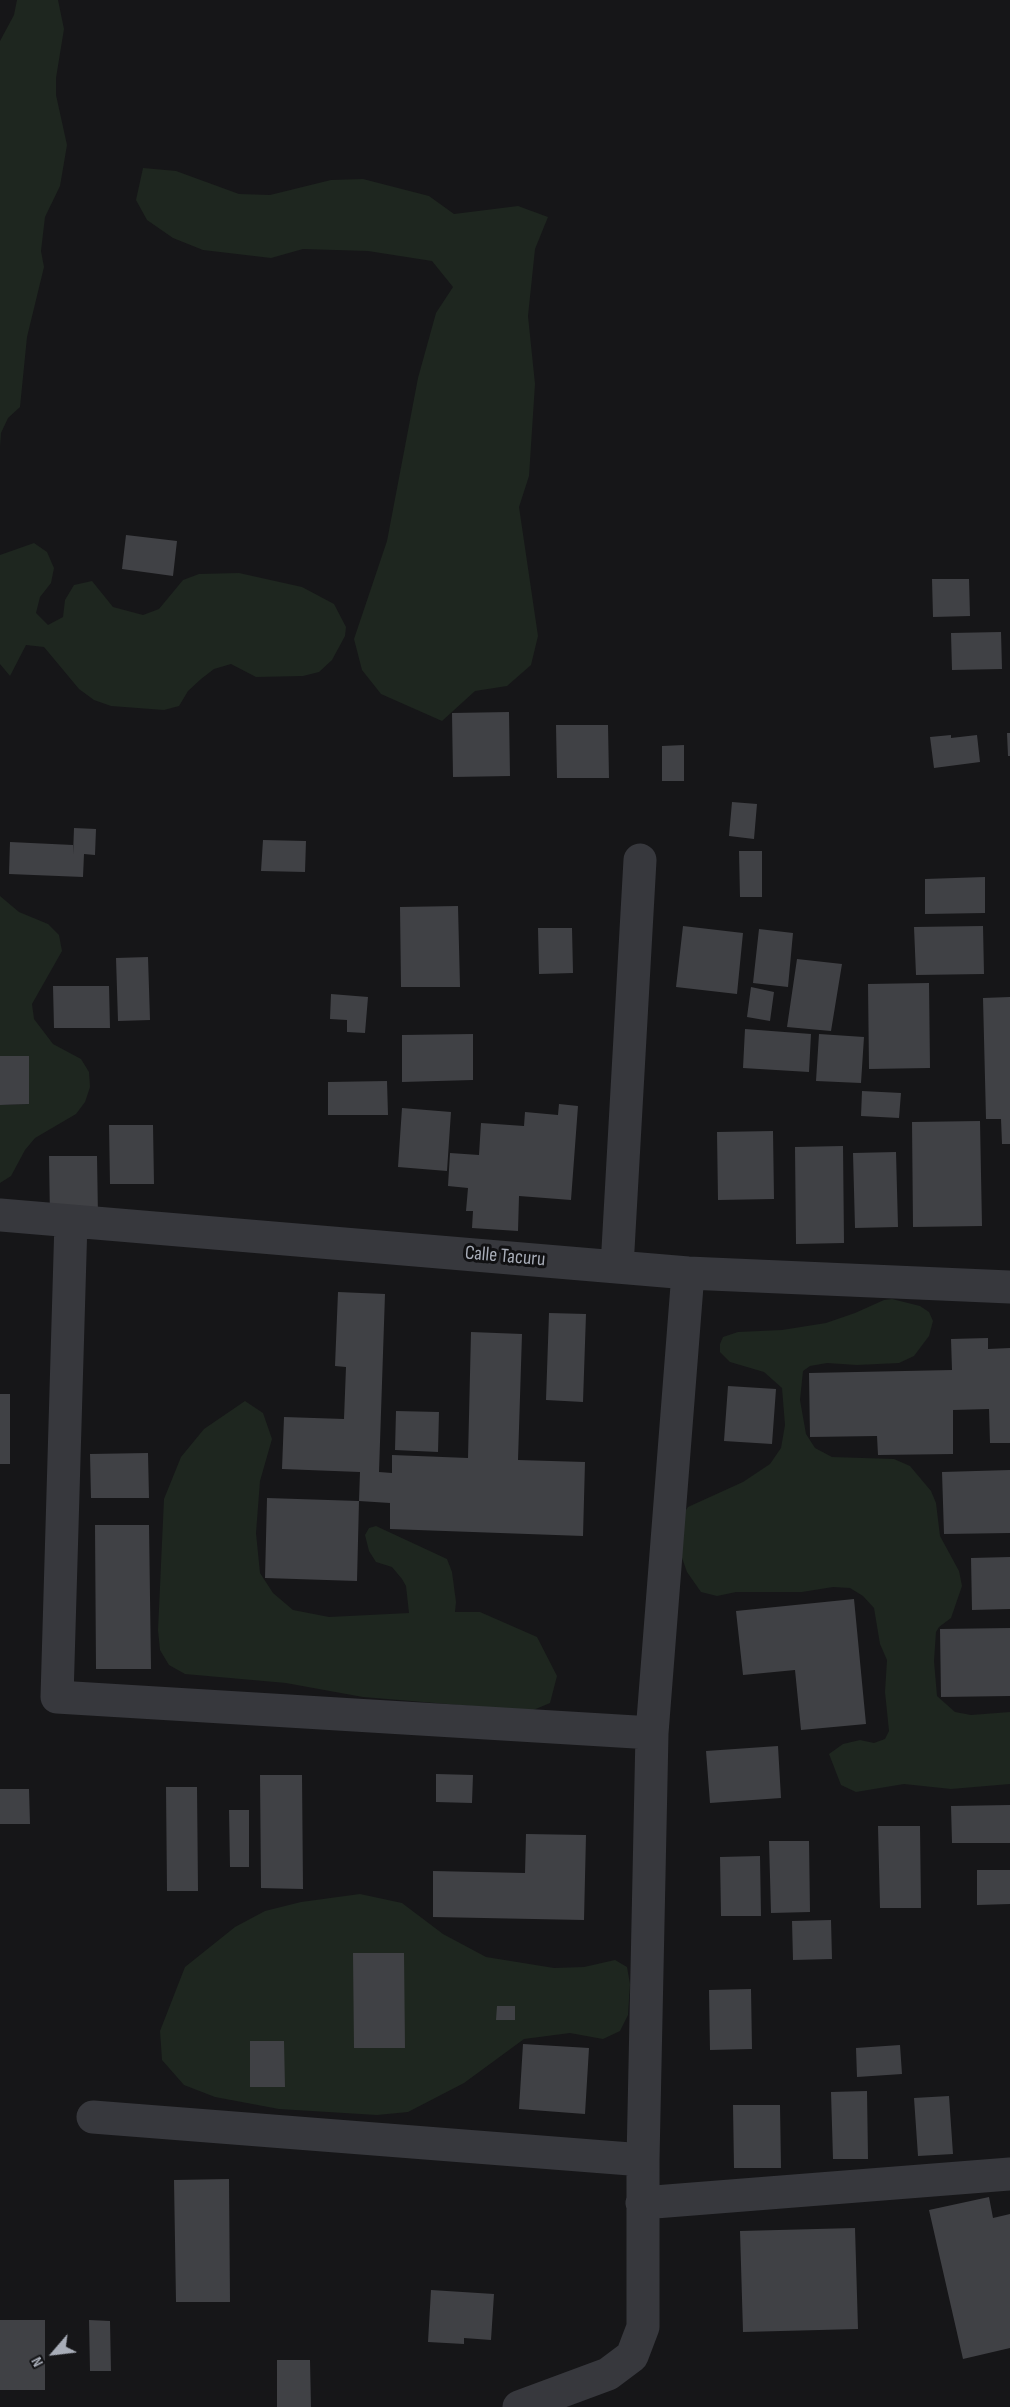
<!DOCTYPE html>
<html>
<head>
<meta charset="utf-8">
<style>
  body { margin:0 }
  #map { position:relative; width:1010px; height:2407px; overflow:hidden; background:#161618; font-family:"Sofia Sans Condensed",sans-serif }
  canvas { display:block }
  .north { position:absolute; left:24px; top:2323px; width:60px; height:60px; -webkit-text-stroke:4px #111113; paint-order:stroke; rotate:242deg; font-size:16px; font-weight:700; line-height:24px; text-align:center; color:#a8adb8 }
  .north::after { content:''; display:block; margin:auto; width:21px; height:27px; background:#a8adb8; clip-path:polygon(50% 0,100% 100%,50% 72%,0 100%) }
</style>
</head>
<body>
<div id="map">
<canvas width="1010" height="2407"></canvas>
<div class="north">N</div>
</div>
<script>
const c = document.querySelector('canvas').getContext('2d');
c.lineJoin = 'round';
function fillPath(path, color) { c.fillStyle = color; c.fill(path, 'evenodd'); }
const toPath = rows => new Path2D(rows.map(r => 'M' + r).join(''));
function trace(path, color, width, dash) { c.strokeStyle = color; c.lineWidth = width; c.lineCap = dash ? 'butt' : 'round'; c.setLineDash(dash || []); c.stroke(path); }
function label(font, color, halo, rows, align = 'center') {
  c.font = font + ' "Sofia Sans Condensed",sans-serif'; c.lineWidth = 6; c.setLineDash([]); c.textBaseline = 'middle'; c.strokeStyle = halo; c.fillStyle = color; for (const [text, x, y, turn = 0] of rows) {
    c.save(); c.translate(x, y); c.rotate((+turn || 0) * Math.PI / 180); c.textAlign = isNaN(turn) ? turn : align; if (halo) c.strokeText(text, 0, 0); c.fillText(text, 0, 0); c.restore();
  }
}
const green = toPath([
  [17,0,58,0,64,29,56,78,56,95,67,145,60,186,45,217,41,251,44,267,27,337,20,407,8,418,1,433,0,447,0,41,14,15],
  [143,168,176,171,239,194,270,195,331,180,363,179,429,196,454,214,518,206,548,217,535,249,528,316,535,384,529,476,519,507,538,636,531,665,507,686,475,691,442,721,381,694,362,670,354,639,387,541,418,378,436,313,453,287,432,261,368,251,303,249,271,258,203,250,173,238,147,220,136,200],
  [34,543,47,552,54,568,51,583,40,597,36,613,48,625,63,617,65,600,74,585,92,581,113,607,143,615,159,609,183,580,199,574,239,573,302,587,334,604,346,627,345,636,332,660,319,672,303,676,256,677,231,664,214,669,201,679,188,691,179,706,164,710,111,706,94,700,79,689,44,647,26,645,10,676,0,664,0,555],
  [0,896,19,912,48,924,59,935,62,951,32,1004,34,1019,53,1044,81,1059,89,1072,90,1087,85,1102,76,1114,35,1138,25,1150,11,1176,0,1183,0,1105,29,1104,29,1056,0,1056],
  [892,1299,920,1306,929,1312,933,1321,929,1336,914,1356,899,1363,857,1365,827,1363,810,1366,803,1371,800,1400,806,1434,815,1448,832,1457,894,1459,910,1466,931,1491,936,1503,940,1536,959,1571,962,1586,951,1618,939,1627,936,1632,934,1661,937,1696,955,1712,971,1715,1010,1712,1010,1784,951,1789,904,1784,856,1792,841,1785,829,1754,843,1744,860,1740,874,1743,885,1739,889,1731,885,1692,887,1660,880,1644,874,1608,863,1596,850,1588,833,1587,802,1592,736,1592,717,1596,701,1592,687,1572,675,1538,679,1520,688,1507,743,1482,770,1464,781,1448,785,1425,782,1388,764,1372,730,1362,720,1352,720,1344,723,1337,738,1332,782,1330,826,1323,855,1313,884,1300],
  [245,1401,263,1413,272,1439,260,1481,256,1533,260,1573,273,1593,293,1610,329,1617,409,1613,406,1586,402,1579,392,1567,376,1562,369,1551,365,1535,369,1528,376,1526,447,1559,452,1572,456,1602,455,1612,480,1612,537,1637,557,1676,550,1703,531,1711,363,1697,286,1683,185,1674,169,1665,160,1650,158,1630,164,1499,181,1457,204,1429],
  [360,1894,402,1903,443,1934,486,1957,554,1968,584,1967,615,1960,627,1967,630,1984,628,2015,620,2031,603,2039,570,2033,524,2039,464,2083,408,2112,377,2115,279,2109,215,2097,184,2085,162,2060,160,2031,185,1967,235,1927,265,1911,301,1902]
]);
const building = toPath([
  [126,535,177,541,173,576,122,569],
  [932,579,969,579,970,616,933,617],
  [1001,632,1002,669,952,670,951,633],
  [509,712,510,776,453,777,452,713],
  [556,725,608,725,609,778,557,778],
  [1007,733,1010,733,1010,756,1008,756],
  [951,735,951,738,977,735,980,762,934,768,930,737],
  [684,745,684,781,662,781,662,746],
  [732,802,757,804,754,839,729,836],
  [74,828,96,829,95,855,84,854,83,877,9,874,10,842,73,845,73,855],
  [263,840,306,841,305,872,261,871],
  [739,851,762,851,762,897,740,897],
  [985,877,985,913,925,914,925,879],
  [458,906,460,987,401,987,400,907],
  [683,926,743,933,737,994,676,987],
  [983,926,984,974,916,975,914,927],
  [538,928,572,928,573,973,539,974],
  [759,929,793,933,788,987,753,983],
  [148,957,150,1020,118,1021,116,958],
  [797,959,842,964,831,1031,787,1027],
  [929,983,930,1068,869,1069,868,984],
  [53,986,109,986,110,1028,54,1028],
  [751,987,774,992,770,1021,747,1017],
  [331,994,368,997,365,1033,347,1032,347,1020,330,1019],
  [1010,997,1010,1144,1002,1144,1001,1119,986,1119,983,998],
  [745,1029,811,1034,809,1072,743,1068],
  [473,1034,473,1080,402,1082,402,1035],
  [819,1034,864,1037,861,1083,816,1081],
  [0,1056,29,1056,29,1104,0,1105],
  [387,1081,388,1115,328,1115,328,1082],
  [862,1091,901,1093,899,1118,861,1116],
  [559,1104,578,1106,571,1200,519,1196,518,1231,472,1228,473,1211,466,1211,468,1188,448,1186,450,1153,479,1155,481,1123,524,1126,525,1112,558,1115],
  [402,1108,451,1112,447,1171,398,1167],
  [980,1121,982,1226,913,1227,912,1122],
  [109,1125,153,1125,154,1184,110,1184],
  [773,1131,774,1199,718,1200,717,1132],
  [843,1146,844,1243,796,1244,795,1147],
  [896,1152,898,1227,855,1228,853,1153],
  [49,1156,97,1156,98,1217,50,1218],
  [338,1292,385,1294,379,1472,392,1473,392,1455,468,1458,471,1332,522,1334,518,1460,585,1462,583,1536,390,1529,390,1503,359,1501,360,1472,282,1469,284,1417,344,1419,346,1367,335,1366],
  [549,1313,586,1314,583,1402,546,1400],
  [988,1338,988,1349,1010,1348,1010,1443,990,1443,989,1409,953,1410,953,1454,878,1455,877,1436,810,1437,809,1373,952,1370,951,1339],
  [728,1386,776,1389,772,1444,724,1441],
  [0,1394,10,1394,10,1464,0,1464],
  [396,1411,439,1412,438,1452,395,1450],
  [148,1453,149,1498,91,1498,90,1454],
  [1010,1470,1010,1533,944,1534,942,1472],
  [267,1498,359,1501,357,1581,265,1578],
  [95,1525,149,1525,151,1669,96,1669],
  [1010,1557,1010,1609,972,1610,971,1558],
  [854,1599,866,1724,801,1730,795,1670,743,1675,736,1611],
  [1010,1628,1010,1696,941,1697,940,1629],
  [778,1746,781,1798,710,1803,706,1751],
  [436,1774,473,1775,472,1803,436,1802],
  [260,1775,302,1775,303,1889,261,1888],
  [166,1787,197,1787,198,1891,167,1891],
  [0,1789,29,1789,30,1824,0,1824],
  [1010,1805,1010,1843,952,1843,951,1806],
  [229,1810,249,1810,249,1867,230,1867],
  [878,1826,920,1826,921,1908,880,1908],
  [526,1834,586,1835,584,1920,433,1917,433,1871,525,1873],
  [769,1841,809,1841,810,1912,771,1913],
  [760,1856,761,1916,721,1916,720,1857],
  [977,1870,1010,1870,1010,1904,977,1905],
  [831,1920,832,1959,793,1960,792,1921],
  [353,1953,404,1953,405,2048,354,2048],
  [751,1989,752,2049,710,2050,709,1990],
  [497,2006,515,2006,515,2020,496,2020],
  [250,2041,284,2041,285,2087,250,2087],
  [523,2044,589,2048,585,2114,519,2109],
  [900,2045,902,2074,857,2077,856,2048],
  [867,2091,868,2159,833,2159,831,2092],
  [949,2096,953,2154,918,2156,914,2098],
  [733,2105,780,2105,781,2168,734,2168],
  [229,2179,230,2302,176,2302,174,2180],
  [989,2197,993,2218,1010,2214,1010,2348,963,2359,929,2210],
  [855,2228,858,2329,743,2332,740,2231],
  [431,2290,494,2294,491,2340,464,2338,464,2344,428,2342],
  [0,2320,45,2320,45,2390,0,2390],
  [89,2320,110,2321,111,2371,90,2371],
  [277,2360,310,2360,311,2407,277,2407]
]);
const minor = toPath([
  [0,1215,688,1273,1010,1287],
  [71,1221,57,1697,652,1733],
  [617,1267,640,860],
  [93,2117,643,2160],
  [642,2203,1010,2174],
  [519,2407,608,2374,632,2356,643,2327,643,2160,652,1733,688,1273]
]);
const streetNames = [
  ["Calle Tacuru",505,1257,5]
];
fillPath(green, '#1e261f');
fillPath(building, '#404145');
trace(minor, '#37383d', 33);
label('20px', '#a8adb8', '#111113', streetNames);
</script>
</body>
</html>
